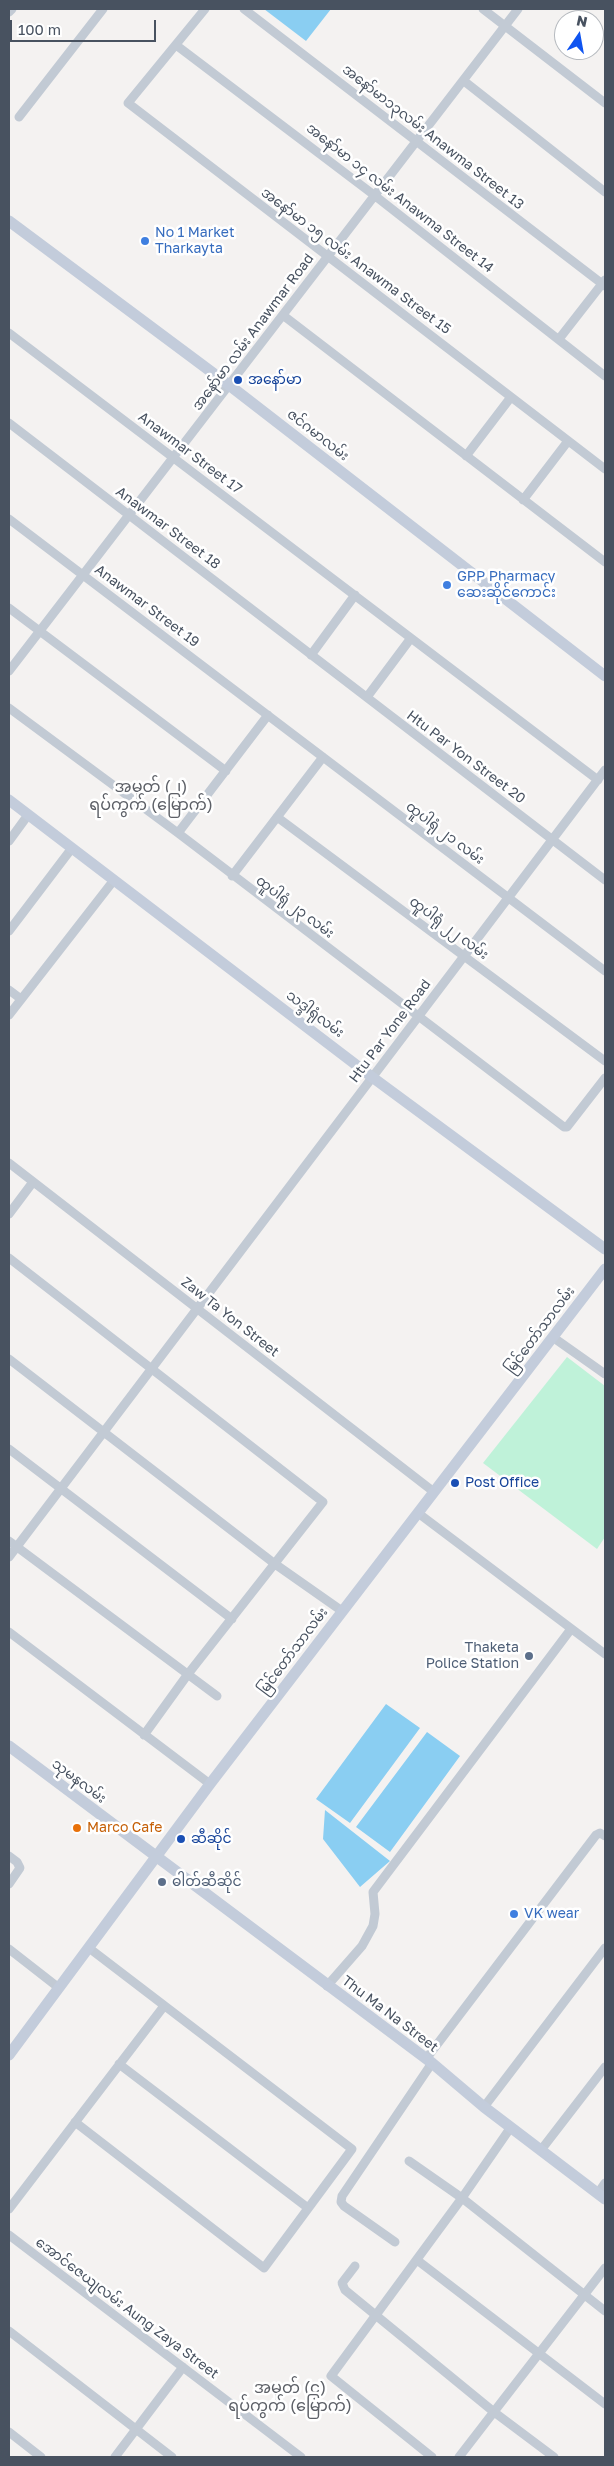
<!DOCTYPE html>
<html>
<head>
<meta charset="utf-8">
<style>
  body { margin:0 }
  #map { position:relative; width:614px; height:2466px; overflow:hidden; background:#f4f2f1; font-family:"Golos Text",sans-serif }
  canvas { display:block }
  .frame { position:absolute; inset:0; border:10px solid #485260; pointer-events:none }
  .north { position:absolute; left:554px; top:10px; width:50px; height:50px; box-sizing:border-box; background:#fff; border:1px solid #b6babf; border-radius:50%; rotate:12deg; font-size:14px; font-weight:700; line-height:20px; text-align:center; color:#485260 }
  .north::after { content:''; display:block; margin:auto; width:18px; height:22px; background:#0f54f0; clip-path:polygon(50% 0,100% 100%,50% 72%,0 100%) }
  .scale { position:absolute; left:10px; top:20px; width:146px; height:22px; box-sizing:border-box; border:2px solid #485260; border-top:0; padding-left:6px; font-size:15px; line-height:18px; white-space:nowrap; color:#485260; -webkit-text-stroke:4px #fff; paint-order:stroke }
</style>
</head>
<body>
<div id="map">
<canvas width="614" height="2466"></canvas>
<div class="frame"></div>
<div class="north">N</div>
<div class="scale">100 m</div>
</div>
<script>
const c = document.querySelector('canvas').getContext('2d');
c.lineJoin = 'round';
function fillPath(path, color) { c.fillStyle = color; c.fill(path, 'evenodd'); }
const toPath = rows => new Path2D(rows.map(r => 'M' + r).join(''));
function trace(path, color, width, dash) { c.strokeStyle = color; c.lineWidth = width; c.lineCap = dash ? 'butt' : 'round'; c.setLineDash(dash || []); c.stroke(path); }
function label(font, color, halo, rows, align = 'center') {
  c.font = font + ' "Golos Text","Noto Sans Myanmar",sans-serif'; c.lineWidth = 5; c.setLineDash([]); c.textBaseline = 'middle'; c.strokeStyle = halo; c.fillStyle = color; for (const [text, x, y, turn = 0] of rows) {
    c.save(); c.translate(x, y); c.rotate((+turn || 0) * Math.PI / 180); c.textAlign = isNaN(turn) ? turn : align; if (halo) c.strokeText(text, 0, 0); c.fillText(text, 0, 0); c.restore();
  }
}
const green = toPath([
  [567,1357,605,1386,605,1537,597,1549,483,1463]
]);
const water = toPath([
  [264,9,331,9,306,41],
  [386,1704,420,1728,350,1823,316,1799],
  [427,1732,460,1756,390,1852,356,1827],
  [325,1810,390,1861,360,1887,323,1839]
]);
const street = toPath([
  [205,9,128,103,605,469],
  [244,9,605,286],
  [483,9,605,103],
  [9,12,12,9],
  [176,45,374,195,605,376],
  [464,81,605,192],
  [19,117,103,9],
  [284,316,605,562],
  [9,333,598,780],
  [559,339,605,280],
  [9,423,605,880],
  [466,456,511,397],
  [523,500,568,441],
  [9,519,605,971],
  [9,608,226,771],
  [311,655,355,595],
  [9,671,518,9],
  [367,697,411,638],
  [9,708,178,833,564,1127,567,1127,605,1078],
  [277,817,605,1061],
  [178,833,268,715],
  [9,841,28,815],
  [232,876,323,757],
  [9,931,72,848],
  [9,990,21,999],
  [9,1015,114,880],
  [9,1163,434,1492],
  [9,1214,33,1182],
  [9,1258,323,1502,188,1674,144,1735],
  [554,1338,605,1374],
  [9,1359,275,1564,342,1611],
  [9,1449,232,1619],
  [418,1513,605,1654],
  [9,1541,217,1696],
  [9,1557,605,770],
  [9,1632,210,1784],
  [9,1856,17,1862,20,1868,9,1884],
  [9,1949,59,1988],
  [327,1986,362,1946,373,1926,375,1914,373,1892,571,1629],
  [426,2059,596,1835,600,1833,605,1836],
  [119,2064,308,2208],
  [484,2107,605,1948],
  [75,2122,264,2268,352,2149,89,1948],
  [541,2150,605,2067],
  [409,2161,462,2198,605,2311],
  [598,2193,605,2183],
  [9,2209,164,2006],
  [9,2235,301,2457],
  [395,2242,344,2206,341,2202,342,2196,432,2063],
  [417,2260,605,2404],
  [355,2266,342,2283,345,2290,494,2412,554,2457],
  [9,2331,172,2457],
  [9,2432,41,2457],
  [115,2457,183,2367],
  [432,2457,331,2376,462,2198,511,2127],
  [459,2457,605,2268]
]);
const secondary = toPath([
  [9,221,229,385,605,676],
  [9,800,372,1077,605,1249],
  [9,1746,432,2063,484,2107,605,2199],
  [9,2055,210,1784,605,1269]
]);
const markers = [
  [145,241,5,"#3f7fe0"],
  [238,380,5,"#1a4fb4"],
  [447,585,5,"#3f7fe0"],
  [455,1483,5,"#1a4fb4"],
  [529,1656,5,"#5c6f8a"],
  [77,1828,5,"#e8710a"],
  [181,1839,5,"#1a4fb4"],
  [162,1882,5,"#5c6f8a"],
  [514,1914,5,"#3f7fe0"]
];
const streetNames = [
  ["အနော်မာ၁၃လမ်း Anawma Street 13",433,137,38],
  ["အနော်မာ ၁၄ လမ်း Anawma Street 14",400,198,38],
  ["အနော်မာ ၁၅ လမ်း Anawma Street 15",356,261,37],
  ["အနော်မာ လမ်း Anawmar Road",253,332,-53],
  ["ဇင်ဂမာလမ်း",318,435,38],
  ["Anawmar Street 17",190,453,37],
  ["Anawmar Street 18",168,528,37],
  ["Anawmar Street 19",147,606,37],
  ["Htu Par Yon Street 20",466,757,37],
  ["ထူပါရုံ ၂၁ လမ်း",445,833,37],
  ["ထူပါရုံ ၂၃ လမ်း",295,907,37],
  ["ထူပါရုံ ၂၂ လမ်း",449,928,37],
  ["သဒ္ဒါရုံလမ်း",315,1014,37],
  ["Htu Par Yone Road",390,1031,-53],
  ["Zaw Ta Yon Street",230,1317,38],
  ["မြင်တော်သာလမ်း",540,1330,-53],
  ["မြင်တော်သာလမ်း",293,1651,-53],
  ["သုမနလမ်း",79,1781,37],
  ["Thu Ma Na Street",390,2014,37],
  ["အောင်ဇေယျလမ်း Aung Zaya Street",127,2308,37]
];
const shopNames = [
  ["No 1 Market",155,233],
  ["Tharkayta",155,249],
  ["GPP Pharmacy",457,577],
  ["ဆေးဆိုင်ကောင်း",457,593],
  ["VK wear",524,1914]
];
const transitNames = [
  ["အနော်မာ",248,380],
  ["Post Office",465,1483],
  ["ဆီဆိုင်",191,1839]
];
const serviceNames = [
  ["Thaketa",519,1648],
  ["Police Station",519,1664],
  ["ဓါတ်ဆီဆိုင်",172,1882,"left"]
];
const foodNames = [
  ["Marco Cafe",87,1828]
];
const quarterNames = [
  ["အမှတ် (၂)",151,787],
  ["ရပ်ကွက် (မြောက်)",151,805],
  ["အမှတ် (၄)",290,2388],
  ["ရပ်ကွက် (မြောက်)",290,2406]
];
fillPath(green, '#bff2d9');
fillPath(water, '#8acef2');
trace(street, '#c2cad4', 9);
trace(secondary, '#c3ccdb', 11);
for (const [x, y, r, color] of markers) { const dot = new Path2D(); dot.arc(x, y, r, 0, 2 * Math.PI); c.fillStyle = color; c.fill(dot); trace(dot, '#fff', 2); }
label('14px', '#485260', '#fff', streetNames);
label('14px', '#366cbe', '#fff', shopNames, 'left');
label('14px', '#164399', '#fff', transitNames, 'left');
label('14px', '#4e5e75', '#fff', serviceNames, 'right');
label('14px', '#c56008', '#fff', foodNames, 'left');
label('16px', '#5d6067', '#fff', quarterNames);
</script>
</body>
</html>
